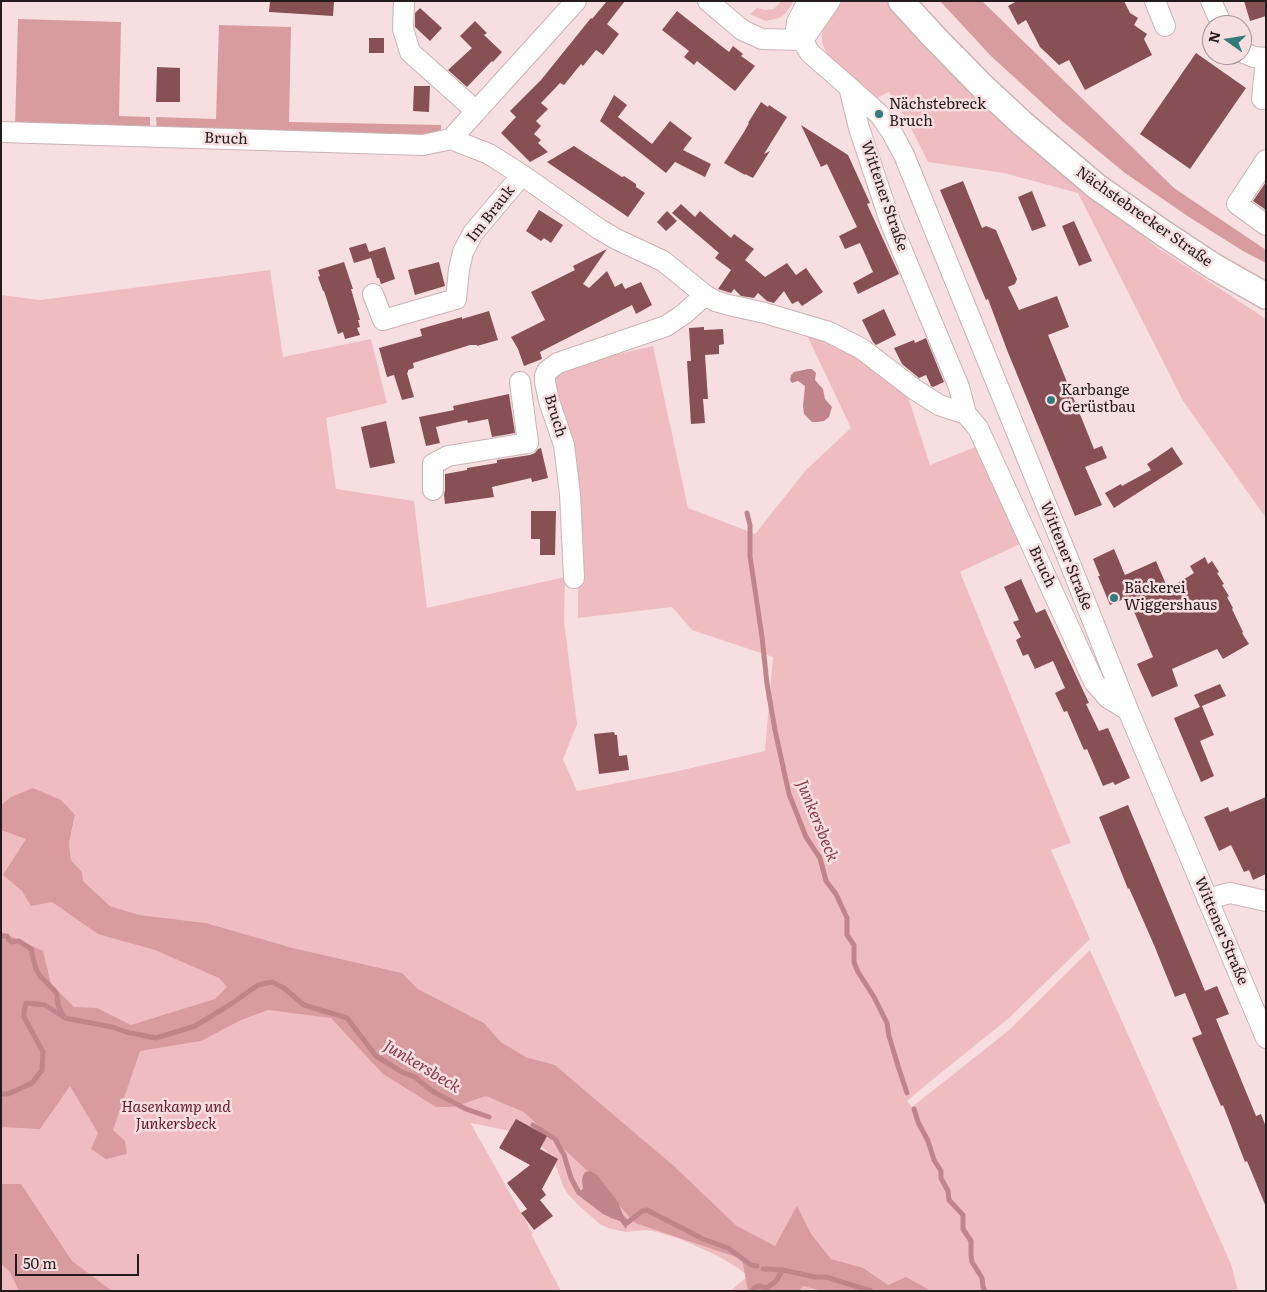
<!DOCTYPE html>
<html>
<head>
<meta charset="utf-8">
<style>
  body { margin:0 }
  #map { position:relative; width:1267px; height:1292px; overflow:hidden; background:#f7dfe1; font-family:Literata,serif }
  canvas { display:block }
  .frame { position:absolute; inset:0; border:2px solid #241b1c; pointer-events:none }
  .north { position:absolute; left:1202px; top:15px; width:50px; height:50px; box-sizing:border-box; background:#f7dfe1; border:1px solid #a39192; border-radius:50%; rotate:283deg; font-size:14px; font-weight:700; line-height:20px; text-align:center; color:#241b1c }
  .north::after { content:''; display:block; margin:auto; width:18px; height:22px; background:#337c7b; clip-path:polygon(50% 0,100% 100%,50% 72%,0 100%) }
  .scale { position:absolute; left:15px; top:1254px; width:124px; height:22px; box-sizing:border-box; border:2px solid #241b1c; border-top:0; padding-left:6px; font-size:15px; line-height:18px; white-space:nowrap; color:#241b1c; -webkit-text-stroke:4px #f7dfe1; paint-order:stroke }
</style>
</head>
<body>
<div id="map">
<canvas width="1267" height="1292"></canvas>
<div class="frame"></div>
<div class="north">N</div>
<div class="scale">50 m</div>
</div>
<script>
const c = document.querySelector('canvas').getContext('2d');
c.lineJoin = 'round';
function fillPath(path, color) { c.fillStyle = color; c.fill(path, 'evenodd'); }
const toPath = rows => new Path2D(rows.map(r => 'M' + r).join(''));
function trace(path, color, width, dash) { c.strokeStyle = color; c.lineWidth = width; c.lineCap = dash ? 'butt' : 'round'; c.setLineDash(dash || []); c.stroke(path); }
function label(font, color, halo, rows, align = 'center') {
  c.font = font + ' Literata,serif'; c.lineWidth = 5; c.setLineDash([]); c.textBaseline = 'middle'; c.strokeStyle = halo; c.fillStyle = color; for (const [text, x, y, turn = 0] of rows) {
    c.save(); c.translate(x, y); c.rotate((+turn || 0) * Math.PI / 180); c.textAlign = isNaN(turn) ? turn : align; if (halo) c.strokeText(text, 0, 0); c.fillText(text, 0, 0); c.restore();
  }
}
const green = toPath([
  [781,1,794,1,785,14,779,18,766,21,750,14,757,8,765,10,774,9],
  [843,1,888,1,1015,130,1155,246,1266,319,1266,518,1183,401,1078,193,1004,173,928,162,909,124,889,92,875,99,829,57,825,50,822,42,822,33,826,25,837,8],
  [270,270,283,357,371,339,387,403,326,418,336,489,414,501,427,608,565,577,564,621,577,724,563,759,577,791,674,772,765,751,773,657,692,630,672,607,578,618,578,577,550,380,574,364,653,346,688,508,755,534,806,470,851,428,805,331,832,340,913,395,909,400,930,465,978,446,1022,543,960,572,1071,843,1051,850,1090,939,1009,1018,921,1089,907,1101,912,1107,1008,1031,1090,950,1231,1264,1238,1291,730,1291,748,1276,738,1268,718,1256,680,1239,657,1232,646,1230,625,1232,608,1228,601,1225,578,1205,568,1194,563,1186,552,1154,549,1154,542,1147,532,1142,534,1136,471,1123,471,1124,533,1234,531,1234,561,1291,1,1291,1,816,22,816,63,894,271,956,757,1251,767,1243,737,1226,674,1166,555,1065,526,1057,501,1042,484,1023,418,989,402,973,293,948,206,923,140,915,110,906,83,881,82,872,71,860,69,843,75,816,11,797,1,805,1,295,40,300]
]);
const forest = toPath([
  [940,1,982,1,1174,188,1266,250,1266,263,1243,251,1189,217,1125,173,1062,121,991,56],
  [18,19,121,22,119,116,150,117,150,133,15,128],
  [219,25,291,27,289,122,441,125,441,136,157,129,156,117,216,119],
  [33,788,61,800,75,815,69,843,71,860,82,872,83,881,110,906,140,915,206,923,293,948,402,973,418,989,484,1023,501,1042,526,1057,555,1065,674,1166,737,1226,775,1246,797,1206,811,1234,831,1259,863,1268,888,1285,906,1277,931,1291,823,1291,803,1286,799,1291,748,1291,742,1259,635,1223,593,1176,524,1112,486,1096,453,1107,436,1107,383,1074,331,1018,268,1010,241,1020,201,1041,140,1051,113,1130,125,1141,127,1154,106,1159,91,1149,98,1133,70,1086,40,1129,1,1127,1,932,43,951,51,984,74,1007,97,1008,131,1025,215,999,227,987,219,978,155,950,98,934,52,902,31,906,22,891,3,875,26,839,1,830,1,805,11,797],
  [1,1184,21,1184,72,1261,112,1291,19,1291,10,1272,1,1264]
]);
const water = toPath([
  [808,369,812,369,816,373,815,380,823,389,825,399,832,407,829,417,824,421,817,422,812,422,804,414,803,406,805,386,798,381,792,383,790,380,791,375,794,372],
  [590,1171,597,1175,618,1202,623,1215,628,1220,626,1229,620,1221,611,1218,603,1214,578,1195,581,1190,583,1189,582,1180,583,1176,585,1172]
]);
const stream = toPath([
  [747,513,750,525,750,556,762,637,767,684,775,730,789,794,806,837,820,858,826,881,836,894,847,918,847,935,854,945,854,962,858,972,874,997,887,1023,889,1036,899,1069,907,1093],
  [1,936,7,936,9,940,12,942,19,941,31,949,36,969,40,976,55,991,57,995,58,1005,64,1017],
  [1,1094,8,1094,32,1083,42,1070,43,1052,24,1017,24,1011,26,1003,45,1005,65,1018,112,1027,126,1032,156,1038,195,1026,231,1004,258,985,272,982,284,988,304,1005,347,1018,376,1056,402,1072,415,1077,432,1091,466,1109,489,1117],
  [914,1109,918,1122,928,1141,934,1160,941,1171,941,1178,948,1191,949,1200,963,1215,963,1229,971,1241,971,1255,972,1262,982,1278,983,1287,985,1291],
  [533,1125,555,1139,564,1155,571,1178,579,1193],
  [627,1223,642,1211,647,1210,703,1239,728,1248,751,1265,757,1266],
  [763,1269,783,1270,815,1277,826,1277,871,1291],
  [752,1291,754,1288,758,1286,767,1288,776,1281,783,1270]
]);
const building = toPath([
  [270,1,334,1,333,16,269,12],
  [607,1,625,1,607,24,619,34,603,55,596,50,583,66,581,64,564,85,560,83,541,103,548,109,536,121,541,126,534,134,541,140,538,143,548,152,530,162,501,133,516,117,510,111,541,80,591,18,592,19],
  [1017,1,1124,1,1130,13,1138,18,1134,25,1147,34,1144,39,1152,55,1085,90,1069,60,1059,65,1040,47,1026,20,1018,25,1008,6],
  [1244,1,1266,1,1266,16,1250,21],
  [420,8,442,28,430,41,415,27,415,13],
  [677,11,729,52,733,46,743,54,741,56,755,66,735,91,697,61,694,65,684,57,689,51,662,30],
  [475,21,487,33,484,35,502,52,493,62,492,61,467,87,448,70,472,48,460,36],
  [369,38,384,38,384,53,369,53],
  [1196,53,1246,88,1190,169,1140,134],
  [157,67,180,68,180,102,156,102],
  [414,86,430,86,429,112,413,111],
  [614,95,627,105,618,117,652,144,670,121,692,138,683,150,711,164,705,177,675,162,666,173,600,121],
  [761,102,768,107,769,105,787,117,764,154,770,151,753,178,745,174,745,175,724,163,744,132,749,123,748,123],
  [801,125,848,155,870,203,867,204,899,274,858,294,853,283,873,272,860,243,845,249,839,236,857,227,827,164,821,167],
  [574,146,622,177,624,176,636,184,636,187,645,193,628,217,547,162],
  [963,181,982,228,986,226,996,230,1001,242,1017,279,1015,284,1008,287,1019,310,1057,296,1069,327,1048,335,1094,449,1102,446,1107,458,1085,467,1102,505,1075,516,1007,350,988,299,986,300,940,190],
  [1266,182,1266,210,1253,201],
  [1032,191,1046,226,1032,231,1018,197],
  [681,204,695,217,700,211,731,238,734,234,754,249,745,260,765,277,787,263,796,275,806,268,823,292,802,306,798,301,792,304,784,291,774,303,767,301,758,293,754,298,741,296,734,289,731,293,718,289,731,270,715,258,719,253,672,213],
  [539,210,563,225,551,243,544,238,541,241,526,231],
  [667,211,677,221,666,231,657,222],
  [1074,221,1092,261,1079,266,1062,226],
  [366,243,369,252,385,247,395,279,381,284,379,278,377,278,371,258,354,263,349,248],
  [607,249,583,284,589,288,607,271,615,287,622,283,625,289,641,282,652,305,636,314,632,305,540,352,542,359,524,366,518,349,511,337,545,320,531,292,575,270,573,266],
  [344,262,353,289,351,289,360,320,358,320,360,327,357,328,360,335,345,339,343,332,338,334,324,291,323,291,318,277,320,276,318,270],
  [439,262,445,286,415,295,408,270],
  [884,309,896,335,876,345,873,342,862,320],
  [489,311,498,340,477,346,477,345,470,345,413,363,414,368,408,370,408,372,407,373,414,397,402,400,394,375,387,377,379,348,422,336,420,329,462,317,462,319],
  [704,327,704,330,723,329,724,344,719,345,719,354,705,355,708,399,703,399,705,423,691,424,687,361,691,361,689,328],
  [926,338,944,382,933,387,931,386,926,375,919,378,902,364,894,348,914,340,915,343],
  [509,394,515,433,492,437,488,419,468,423,467,420,436,427,440,443,426,446,419,417,454,410,453,406],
  [386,421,395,463,370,468,361,427],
  [1172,447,1183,464,1114,508,1105,493,1121,484,1122,486,1151,470,1147,464],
  [541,448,548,478,532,482,531,478,492,487,494,497,445,504,444,495,445,490,445,474,467,470,467,468,497,463,497,460,530,455,535,453,538,449],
  [531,511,556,511,555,555,540,555,540,539,531,539],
  [1114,549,1125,575,1156,561,1168,589,1194,573,1190,566,1205,557,1208,564,1212,561,1219,572,1217,573,1224,584,1222,585,1229,596,1227,597,1233,608,1232,609,1243,632,1242,633,1249,644,1223,659,1217,649,1172,669,1178,686,1152,697,1137,664,1153,657,1128,597,1110,605,1098,576,1100,576,1093,559],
  [1021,579,1036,613,1045,609,1089,703,1086,704,1099,731,1108,728,1130,778,1115,785,1113,782,1103,786,1087,749,1084,750,1067,711,1064,712,1055,693,1065,688,1053,661,1035,669,1028,654,1023,656,1016,640,1021,637,1013,622,1019,620,1004,587],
  [1220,684,1226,696,1202,706,1214,735,1200,741,1214,776,1201,782,1174,718,1200,707,1194,695],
  [614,732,615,735,617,735,619,756,627,755,629,770,599,774,594,734],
  [1266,797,1266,874,1253,880,1249,870,1244,872,1231,845,1219,851,1204,817,1228,807,1230,812],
  [1128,805,1205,991,1217,986,1229,1014,1216,1019,1256,1116,1261,1114,1266,1127,1266,1207,1247,1161,1245,1162,1223,1105,1221,1106,1192,1038,1202,1034,1185,993,1175,997,1154,945,1129,888,1128,889,1099,817],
  [516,1119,547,1136,540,1149,558,1159,542,1189,546,1195,540,1200,553,1216,534,1230,521,1213,527,1209,507,1183,530,1165,499,1148]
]);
const minor = toPath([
  [404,1,403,29,410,52,476,111],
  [708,1,742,30,762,39,803,40],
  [808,1,797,22,796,30,810,53,849,87,879,114,891,131,904,155,1071,566,1128,710,1266,1038],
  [1155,1,1165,26],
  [1211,1,1222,25],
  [803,40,830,1],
  [1242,52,1254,57,1266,58],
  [849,87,859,128,891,224,959,387,966,414],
  [1262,99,1266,58],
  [1,132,423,145,451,139,489,154,522,175,599,229,616,239,663,261,705,295,715,301,729,305,765,313,829,332,862,349,914,389,939,405,966,414,978,428,1094,682,1108,698,1128,710],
  [451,139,576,1],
  [1266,160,1237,204,1266,225],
  [373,294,383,320,456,299,459,269,463,252,473,233,522,175],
  [433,490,433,464,448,456,528,443,520,382],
  [574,578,570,494,564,445,549,401,545,382,545,376,547,371,558,363,666,326,684,314,705,295],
  [1207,899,1230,893,1266,901]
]);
const major = toPath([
  [901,1,935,38,983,87,1023,124,1096,186,1163,233,1213,266,1266,296]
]);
const markers = [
  [879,114,5,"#337c7b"],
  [1051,400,5,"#337c7b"],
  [1114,598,5,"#337c7b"]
];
const poiNames = [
  ["Nächstebreck",889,105],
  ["Bruch",889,122],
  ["Karbange",1061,391],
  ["Gerüstbau",1061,408],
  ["Bäckerei",1124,589],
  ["Wiggershaus",1124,606]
];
const streetNames = [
  ["Bruch",226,139,2],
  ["Wittener Straße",884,196,71],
  ["Im Brauk",491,214,-52],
  ["Nächstebrecker Straße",1144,217,35],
  ["Bruch",555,416,73],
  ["Wittener Straße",1066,556,68],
  ["Bruch",1042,567,65],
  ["Wittener Straße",1221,931,67]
];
const parkNames = [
  ["Hasenkamp und",176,1108],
  ["Junkersbeck",176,1125]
];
const waterNames = [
  ["Junkersbeck",817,821,68],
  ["Junkersbeck",422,1067,31]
];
fillPath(green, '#efbdc1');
fillPath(forest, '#d89ba0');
fillPath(water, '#c0858a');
trace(stream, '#c0858a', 5);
fillPath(building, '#865055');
trace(minor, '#cab3b5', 22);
trace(major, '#cab3b5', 28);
trace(minor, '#fff', 20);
trace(major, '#fff', 25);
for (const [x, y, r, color] of markers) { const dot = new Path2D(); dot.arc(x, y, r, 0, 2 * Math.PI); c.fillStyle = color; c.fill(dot); trace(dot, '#f7dfe1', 2); }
label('15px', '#241b1c', '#f7dfe1', poiNames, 'left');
label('15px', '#241b1c', '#f7dfe1', streetNames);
label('italic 15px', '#611927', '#f7dfe1', parkNames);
label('italic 16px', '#853944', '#f7dfe1', waterNames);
</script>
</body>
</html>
